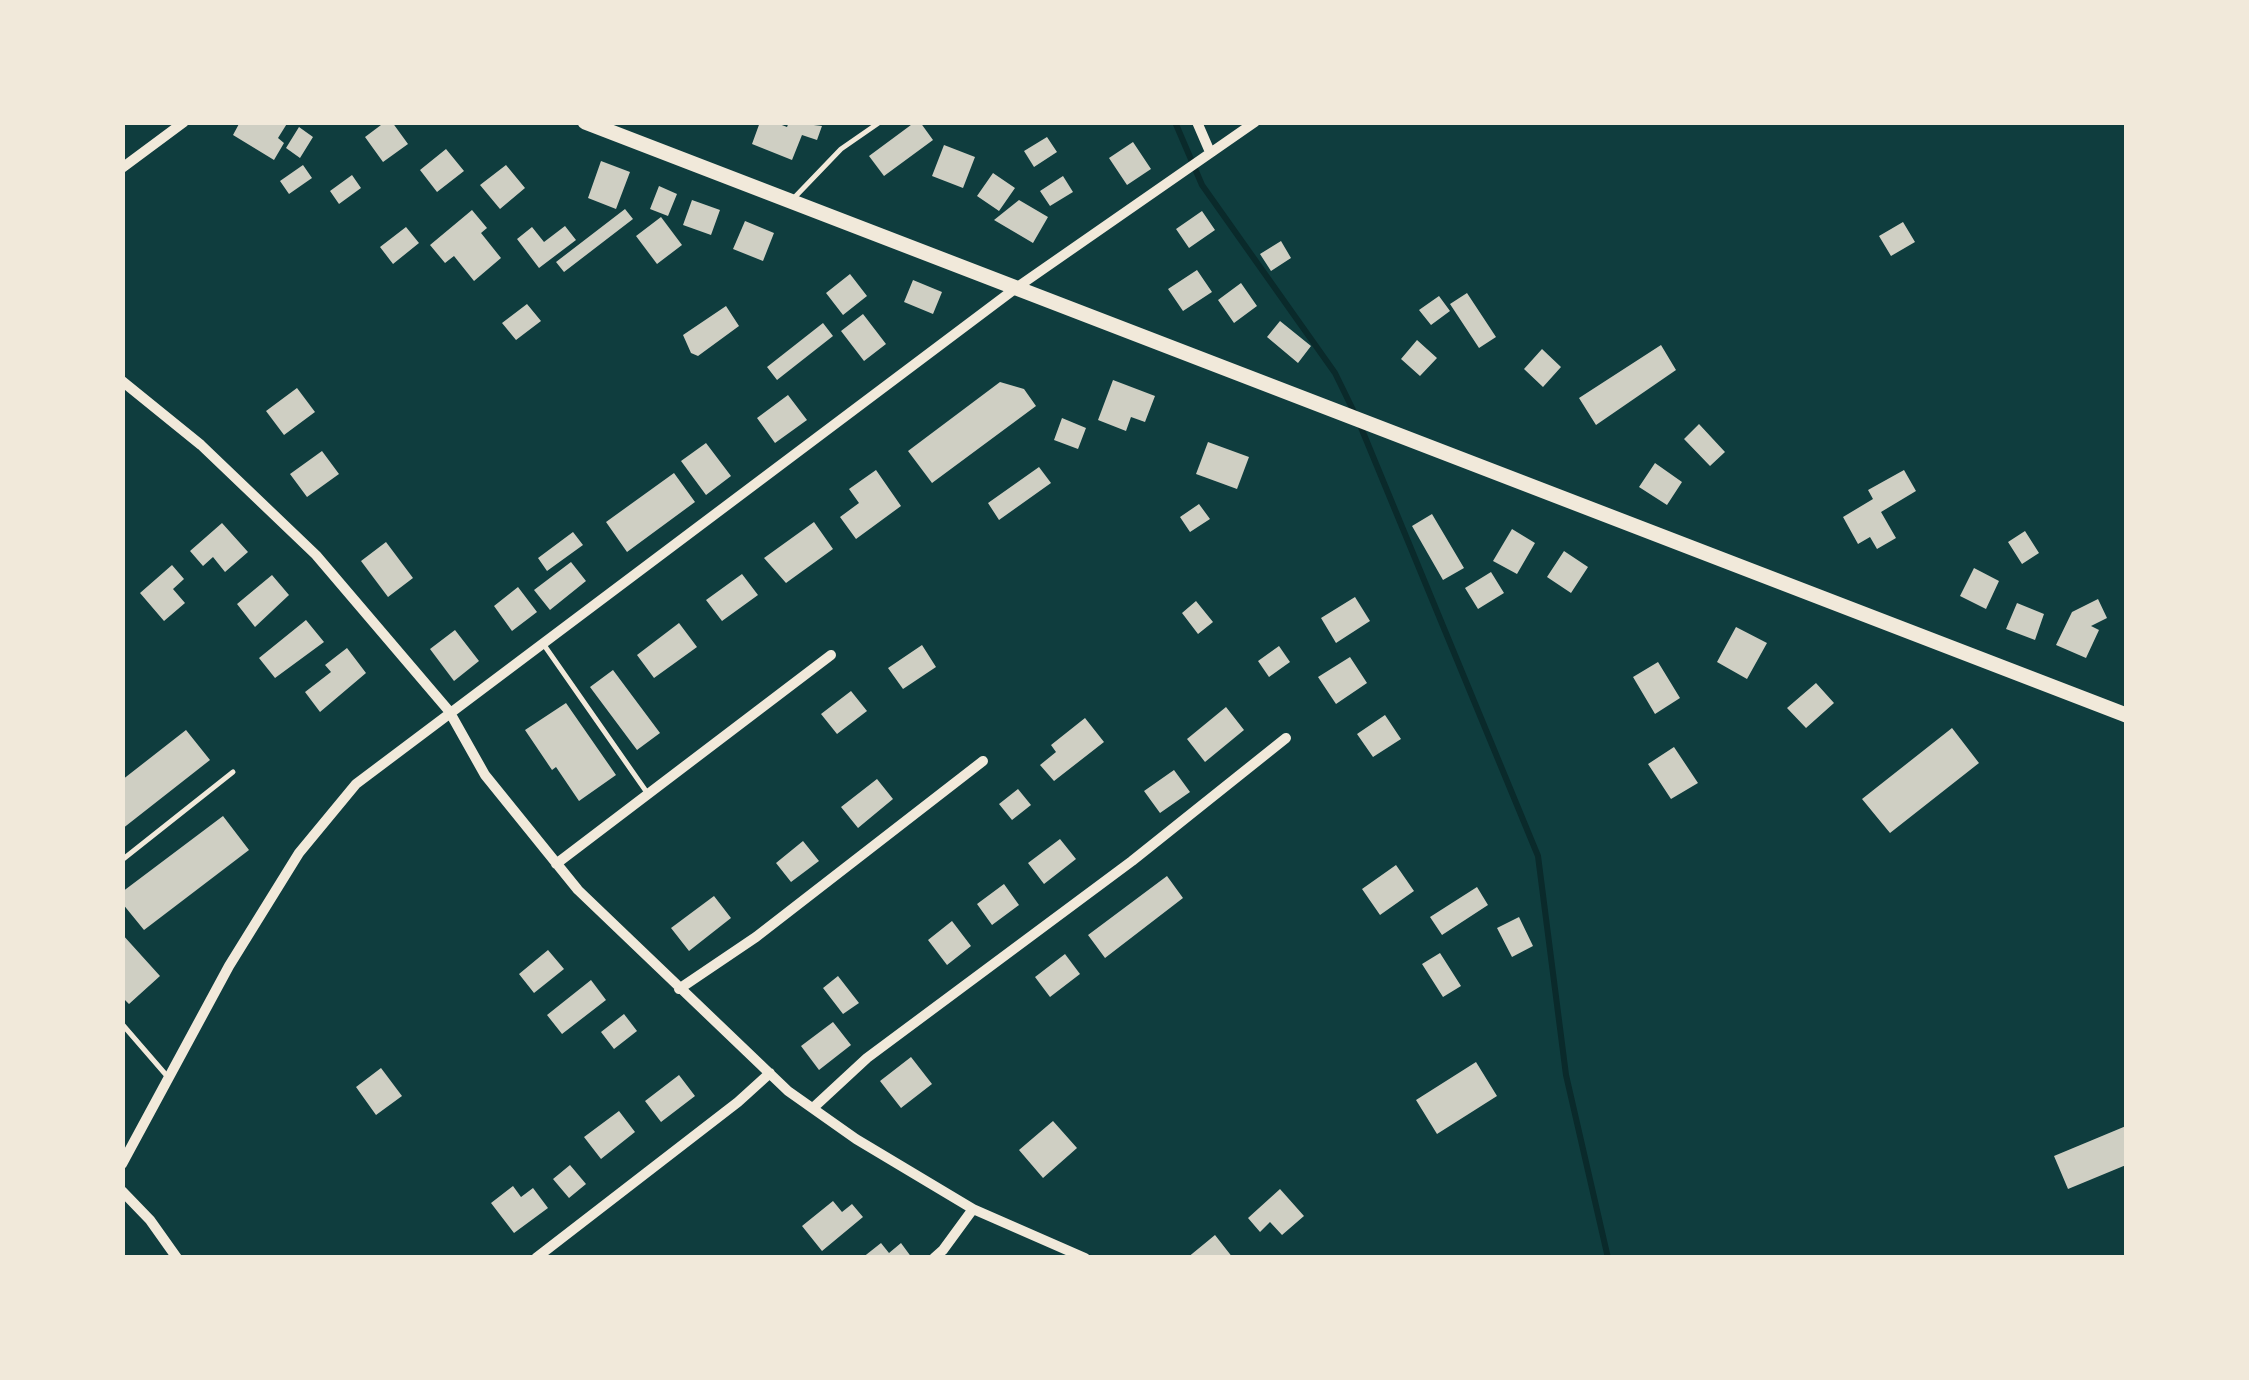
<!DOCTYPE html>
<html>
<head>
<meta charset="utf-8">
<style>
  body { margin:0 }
  #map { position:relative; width:2249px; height:1380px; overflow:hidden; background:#0f3d3e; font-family:"Work Sans",sans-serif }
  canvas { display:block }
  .frame { position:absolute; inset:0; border:125px solid #f1e9da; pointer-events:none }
</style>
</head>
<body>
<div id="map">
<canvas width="2249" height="1380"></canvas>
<div class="frame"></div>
</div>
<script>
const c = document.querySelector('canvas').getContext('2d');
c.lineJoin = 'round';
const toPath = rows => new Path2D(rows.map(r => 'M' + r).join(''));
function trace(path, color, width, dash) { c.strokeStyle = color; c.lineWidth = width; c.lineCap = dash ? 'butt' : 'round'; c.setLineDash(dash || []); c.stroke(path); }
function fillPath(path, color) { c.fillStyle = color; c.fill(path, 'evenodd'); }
const stream = toPath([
  [1175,122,1202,185,1335,373,1355,414],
  [1360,425,1538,856,1566,1075,1608,1258]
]);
const building = toPath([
  [240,122,288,122,278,138,284,143,274,160,233,135],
  [385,122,392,122,408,144,383,162,365,137],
  [760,122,774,122,787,127,789,122,822,126,817,140,802,135,792,160,752,144],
  [915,122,920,122,933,140,884,176,869,156],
  [299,127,313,137,300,158,286,148],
  [1047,137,1057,152,1034,167,1024,151],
  [1133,142,1151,169,1127,185,1109,158],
  [944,145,975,157,963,188,932,176],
  [446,149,464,171,437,192,420,170],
  [601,161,630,172,616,209,588,198],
  [303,165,312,178,289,194,280,181],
  [506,165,525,188,500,209,480,185],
  [993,173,1015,188,999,211,977,196],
  [352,175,361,188,339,204,330,191],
  [1063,176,1073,192,1050,206,1040,191],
  [659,186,677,194,668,216,650,209],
  [692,200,720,210,711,235,683,225],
  [1019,200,1048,217,1033,243,994,220],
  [625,209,633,219,564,272,556,262],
  [472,210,487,228,481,233,501,258,474,281,454,256,445,263,430,245],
  [1202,211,1215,230,1189,248,1176,229],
  [661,217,682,245,657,264,636,236],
  [745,221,774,233,763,261,733,249],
  [1903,222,1915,242,1891,256,1879,236],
  [565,226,576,240,539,268,517,239,532,227,544,242],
  [406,227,419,243,393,264,380,247],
  [1281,241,1291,258,1271,271,1260,254],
  [1197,270,1212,292,1183,311,1168,289],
  [850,274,867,296,843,315,826,293],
  [913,280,942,292,933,314,904,302],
  [1241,283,1257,306,1234,323,1218,300],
  [1467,293,1496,337,1479,348,1450,304],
  [1439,296,1450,311,1431,325,1419,310],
  [527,304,541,321,516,340,502,323],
  [726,306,739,326,698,356,691,353,683,335],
  [863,314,886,344,864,361,841,331],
  [1280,321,1311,346,1298,363,1267,337],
  [823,323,833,336,777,380,767,367],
  [1417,340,1437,358,1420,376,1401,359],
  [1661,345,1676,370,1596,425,1579,398],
  [1542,349,1561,367,1543,387,1524,369],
  [1113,380,1155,396,1145,422,1131,417,1126,431,1098,420],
  [1000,382,1024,389,1036,406,932,483,908,451],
  [297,388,315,412,284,435,266,411],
  [788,395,807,420,775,443,757,418],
  [1062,418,1086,428,1078,449,1054,440],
  [1699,424,1725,452,1710,466,1684,439],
  [1208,442,1249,457,1237,489,1196,474],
  [706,443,731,476,706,495,681,461],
  [322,451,339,474,307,497,290,474],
  [1655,463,1682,482,1667,505,1639,487],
  [1039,467,1051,483,999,520,988,503],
  [876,470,901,506,856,539,840,517,859,503,849,489],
  [1904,470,1916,491,1881,512,1896,538,1877,549,1870,537,1858,544,1843,517,1873,499,1868,490],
  [674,473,695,502,627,552,606,522],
  [1199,504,1210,519,1190,532,1180,517],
  [1432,514,1464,568,1443,580,1412,526],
  [814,522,833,549,786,583,764,558],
  [222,523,248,552,225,572,213,557,203,566,190,551],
  [1512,529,1535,543,1517,574,1493,561],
  [2025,531,2039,553,2022,564,2008,542],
  [573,532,583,545,547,571,538,558],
  [386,542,413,578,388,597,361,561],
  [1564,551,1588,567,1571,593,1547,577],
  [571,562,586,581,550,610,534,590],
  [172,565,184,579,173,589,185,603,164,621,140,593],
  [1974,568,1999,581,1986,609,1960,596],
  [1491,572,1504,593,1478,609,1465,588],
  [742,574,758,595,722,621,706,600],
  [272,575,289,595,255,627,237,604],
  [518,587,537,612,512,631,494,606],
  [1355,597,1370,621,1336,643,1321,618],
  [2098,599,2107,618,2091,626,2099,630,2086,658,2056,645,2072,612],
  [1196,601,1213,622,1198,634,1182,613],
  [2017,603,2044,614,2035,640,2006,629],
  [306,620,324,642,275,678,259,658],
  [679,623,697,647,654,678,637,655],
  [1736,627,1767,643,1747,679,1717,662],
  [455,630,479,661,454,681,430,649],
  [922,645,936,667,903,689,888,668],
  [1279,646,1290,662,1269,677,1258,661],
  [347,648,366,673,320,712,305,692,331,672,325,665],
  [1350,657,1367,683,1336,704,1318,677],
  [1658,662,1680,698,1655,714,1633,677],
  [613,670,660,733,637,750,590,687],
  [1816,683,1834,703,1806,728,1787,708],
  [851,691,867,711,837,734,821,714],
  [566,703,616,775,579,801,556,767,552,770,525,730],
  [1226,707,1244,730,1205,762,1187,739],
  [1385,715,1401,739,1373,757,1357,734],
  [1085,718,1104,742,1054,781,1040,765,1056,752,1051,745],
  [1952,728,1979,763,1890,833,1862,799],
  [186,730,210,760,122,829,122,780],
  [1674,747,1698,783,1671,799,1648,764],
  [1174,770,1190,792,1160,813,1144,791],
  [877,779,893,799,858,828,841,807],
  [1018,789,1031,805,1012,820,999,804],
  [223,816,249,850,144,930,122,903,122,892],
  [1060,839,1076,859,1044,884,1028,863],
  [803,841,819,861,791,882,776,863],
  [1396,865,1414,891,1380,915,1362,889],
  [1167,876,1183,898,1105,958,1088,935],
  [1004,884,1019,905,992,925,977,904],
  [1477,887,1488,905,1442,935,1430,917],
  [714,896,731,918,689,951,671,928],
  [1519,917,1533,946,1512,957,1497,928],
  [952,921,971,946,947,965,928,940],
  [122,934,160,976,129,1004,122,997],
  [548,950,564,969,534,993,519,974],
  [1440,953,1461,986,1443,997,1422,964],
  [1065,954,1080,974,1050,997,1035,977],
  [838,976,859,1003,843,1014,823,988],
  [591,980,606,1000,562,1034,547,1015],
  [624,1014,637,1031,614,1049,601,1032],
  [833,1022,851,1045,819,1070,801,1046],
  [911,1057,932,1084,901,1108,880,1081],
  [1476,1062,1497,1096,1437,1134,1416,1100],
  [381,1068,402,1096,376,1115,356,1087],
  [679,1075,695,1096,661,1122,645,1101],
  [619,1111,635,1132,601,1159,584,1137],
  [1053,1121,1077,1148,1043,1178,1019,1150],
  [2126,1126,2126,1165,2068,1189,2054,1156],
  [570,1165,586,1184,569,1198,553,1179],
  [513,1186,521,1197,533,1188,548,1208,514,1233,491,1203],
  [1280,1189,1304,1216,1282,1235,1270,1222,1260,1232,1248,1218],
  [833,1201,842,1212,852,1204,863,1217,822,1251,802,1226],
  [1215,1235,1233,1258,1187,1258],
  [881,1243,889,1253,901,1243,912,1258,862,1258]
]);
const service = toPath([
  [792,200,841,149,880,122],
  [544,645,648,794],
  [122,860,233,772],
  [122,1024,167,1076]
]);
const minor = toPath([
  [1197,122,1210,152],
  [122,168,184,122],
  [122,381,201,445,316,555,449,711,485,775,578,890,788,1091,856,1139,973,1209,1085,1258],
  [556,864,831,655],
  [679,989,756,937,983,761],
  [813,1108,867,1058,1132,861,1286,738],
  [122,1164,229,966,299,853,356,784,1016,288,1255,122],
  [122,1191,150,1220,177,1258],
  [536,1258,738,1102,770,1073],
  [934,1258,943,1250,973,1209]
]);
const secondary = toPath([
  [585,122,2126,715]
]);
trace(stream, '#0a2a2b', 6);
fillPath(building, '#cfcfc3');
trace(service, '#f1e9da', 5);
trace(minor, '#f1e9da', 10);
trace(secondary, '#f1e9da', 15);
</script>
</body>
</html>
